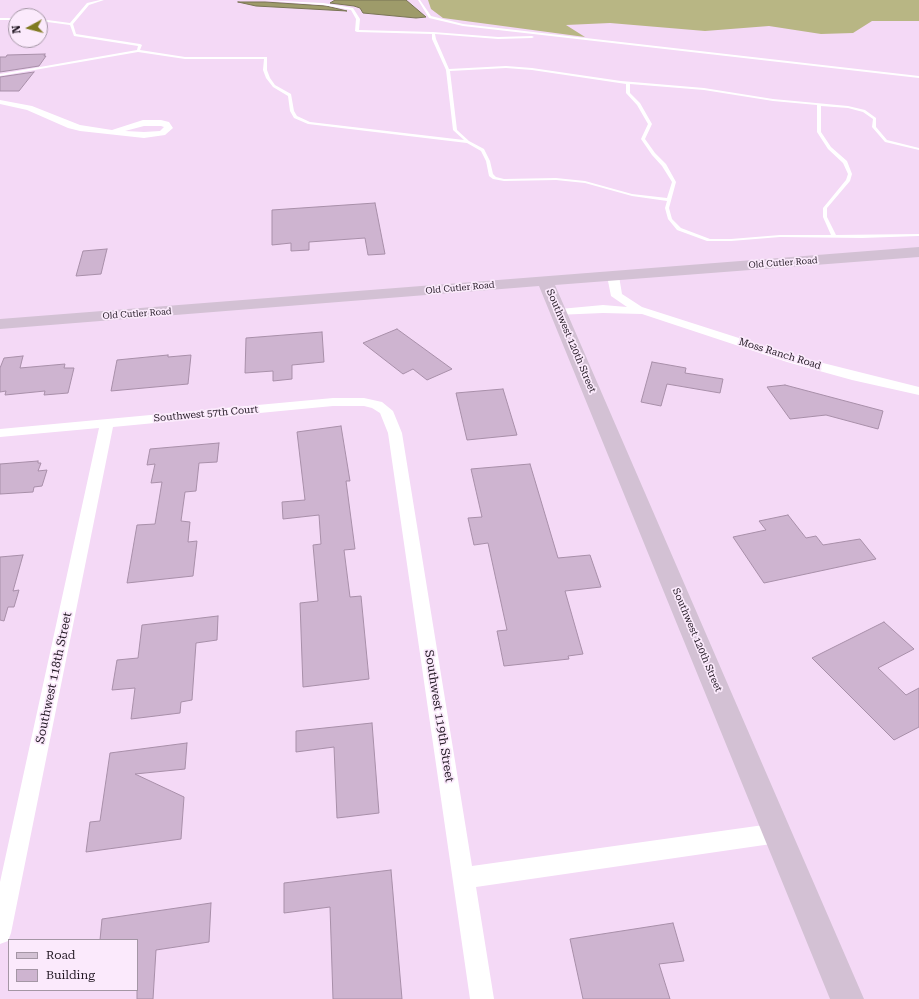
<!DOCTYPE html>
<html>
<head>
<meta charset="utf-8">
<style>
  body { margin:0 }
  #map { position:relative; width:919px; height:999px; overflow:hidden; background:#f4d9f6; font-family:"Roboto Serif",serif }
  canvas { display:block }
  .legend { position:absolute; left:8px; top:939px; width:130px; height:52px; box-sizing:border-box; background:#fbeafc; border:1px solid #a496a5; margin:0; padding:5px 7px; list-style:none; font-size:12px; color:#221823 }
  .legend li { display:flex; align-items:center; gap:8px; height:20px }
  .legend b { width:20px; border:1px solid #a496a5 }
  .north { position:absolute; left:8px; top:8px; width:40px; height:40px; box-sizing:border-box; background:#fbeafc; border:1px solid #a496a5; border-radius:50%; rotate:263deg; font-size:11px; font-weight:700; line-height:16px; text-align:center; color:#221823 }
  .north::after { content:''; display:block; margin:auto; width:14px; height:18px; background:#807a20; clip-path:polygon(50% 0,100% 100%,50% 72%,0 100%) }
</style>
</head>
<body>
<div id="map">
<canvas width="919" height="999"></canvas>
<ul class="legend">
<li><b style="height:5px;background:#d3c1d4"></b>Road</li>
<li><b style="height:11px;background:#ceb4d0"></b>Building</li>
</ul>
<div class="north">N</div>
</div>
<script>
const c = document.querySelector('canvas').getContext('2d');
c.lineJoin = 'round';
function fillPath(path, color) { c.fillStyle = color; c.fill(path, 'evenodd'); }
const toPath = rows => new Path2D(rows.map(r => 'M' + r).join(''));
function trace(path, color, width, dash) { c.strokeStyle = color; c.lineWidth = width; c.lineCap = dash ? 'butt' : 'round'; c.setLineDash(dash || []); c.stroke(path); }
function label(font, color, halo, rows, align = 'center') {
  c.font = font + ' "Roboto Serif",serif'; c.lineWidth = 3.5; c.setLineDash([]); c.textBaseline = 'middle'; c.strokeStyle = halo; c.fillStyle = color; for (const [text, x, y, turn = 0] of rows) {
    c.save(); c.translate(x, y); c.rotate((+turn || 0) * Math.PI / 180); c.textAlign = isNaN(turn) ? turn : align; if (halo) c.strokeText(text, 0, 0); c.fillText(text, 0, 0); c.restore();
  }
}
const forest = toPath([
  [428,0,919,0,919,21,872,21,853,33,821,34,769,26,705,31,610,23,566,25,585,37,443,18,431,9]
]);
const water = toPath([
  [335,0,406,0,426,17,416,18,363,13,360,8,354,6,330,3,335,0],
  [238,2,265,2,326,6,347,11,256,6,238,2]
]);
const building = toPath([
  [45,54,44,56,46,56,39,66,0,72,0,57,6,57,7,55,45,54],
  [34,72,19,91,0,91,0,77,34,72],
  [375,203,385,254,368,255,365,238,309,242,309,250,291,251,291,243,272,245,272,210,375,203],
  [107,249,101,274,76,276,83,251,107,249],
  [397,329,452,369,427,380,413,369,403,374,363,343,397,329],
  [322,332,324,362,292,365,292,379,273,381,273,371,245,373,246,338,322,332],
  [168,355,168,357,191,355,188,384,111,391,117,360,168,355],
  [23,356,20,368,65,364,64,368,74,368,68,393,44,395,45,391,5,395,6,391,0,392,0,368,4,358,23,356],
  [652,362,686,368,685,373,723,379,720,393,667,384,661,406,641,402,652,362],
  [785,385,883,411,878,429,826,415,790,419,767,387,785,385],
  [503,389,517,435,467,440,456,393,503,389],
  [341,426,350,481,346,481,355,549,344,550,350,597,361,596,369,679,303,687,300,603,318,601,313,545,321,544,319,515,283,519,282,502,305,500,297,432,341,426],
  [219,443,217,462,199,463,196,491,185,492,181,521,190,522,188,542,197,541,193,576,127,583,137,525,155,524,162,482,151,483,155,464,147,465,150,449,219,443],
  [38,461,38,463,41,463,38,471,47,470,42,486,34,487,33,492,0,494,0,464,38,461],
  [530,464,558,558,590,555,601,587,565,591,583,654,568,656,569,659,504,666,497,631,507,630,488,543,474,545,468,518,482,517,471,469,530,464],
  [788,515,806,538,816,536,823,545,860,539,876,559,764,583,733,537,766,530,759,521,788,515],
  [23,555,13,591,19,590,14,607,8,607,4,621,0,620,0,557,23,555],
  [218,616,217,640,196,643,192,700,181,702,180,713,131,719,135,688,112,690,117,660,138,658,142,625,218,616],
  [884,622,914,649,878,668,906,695,919,688,919,727,894,740,812,658,884,622],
  [372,723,379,813,337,818,334,747,296,752,296,731,372,723],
  [187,743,185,769,135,774,184,797,181,839,86,852,90,822,100,821,110,753,187,743],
  [391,870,402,999,333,999,330,907,284,913,284,883,391,870],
  [211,903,209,942,156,950,153,999,137,999,137,940,100,940,102,919,211,903],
  [673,923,684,961,659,964,670,999,583,999,570,939,673,923]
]);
const lane = toPath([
  [100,0,104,0,89,5,73,24,76,34,140,44,142,45,140,50,185,57,267,57,267,70,270,78,275,85,291,94,294,111,297,116,310,122,464,140,453,130,446,70,432,39,432,34,357,32,355,31,356,19,351,10,323,5,259,0,323,3,353,8,360,19,359,30,433,32,498,37,532,36,534,37,532,38,498,39,435,34,436,39,449,69,506,66,532,68,621,81,704,88,773,99,848,106,865,110,876,118,876,127,887,140,919,148,919,150,885,142,872,127,873,119,863,112,848,108,821,106,821,132,831,147,847,161,852,174,850,181,827,208,827,217,836,235,919,234,919,236,862,238,780,237,731,241,707,241,677,230,668,219,665,208,667,201,632,196,585,183,556,180,504,181,493,179,489,176,486,161,481,151,467,143,308,124,294,118,290,111,288,96,273,87,266,78,263,70,264,59,185,59,138,52,0,76,0,74,137,50,138,46,74,36,70,25,40,21,40,19,70,23,87,3,100,0],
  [506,68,532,70,626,84,626,93,637,105,648,124,641,139,652,155,662,166,672,182,667,198,632,194,585,181,556,178,504,179,496,177,493,174,490,161,484,149,469,141,457,130,450,71,506,68],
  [630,84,704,90,773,101,817,105,817,132,828,149,843,163,848,174,846,180,823,208,823,217,831,235,780,235,731,239,710,239,681,228,672,219,669,208,676,182,666,164,655,153,645,139,652,124,640,103,630,93,630,84],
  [418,0,420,0,431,16,463,24,919,76,919,78,463,26,429,18,418,0],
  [0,18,16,18,16,20,0,20,0,18]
]);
const street = toPath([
  [0,100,32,106,80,125,112,130,143,120,161,120,169,122,173,128,165,135,144,138,80,131,68,128,27,110,0,104,0,100],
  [144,126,161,126,164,127,160,131,144,132,125,131,144,126],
  [613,273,619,276,622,294,642,307,795,356,919,387,919,395,852,380,787,362,642,314,603,313,556,315,554,313,560,309,603,305,627,307,611,296,607,276,613,273],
  [333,398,364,398,382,402,393,411,402,433,472,866,778,823,785,826,788,833,785,840,778,843,476,887,494,999,470,999,388,433,380,413,372,408,364,406,333,406,113,427,11,933,8,941,0,944,0,882,99,428,0,437,0,429,333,398]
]);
const secondary = toPath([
  [919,247,919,257,555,285,864,999,830,999,539,286,0,329,0,319,919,247]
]);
const farStreetnames = [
  ["Old Cutler Road",783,263,-4],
  ["Old Cutler Road",460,288,-5],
  ["Old Cutler Road",137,314,-4]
];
const streetNames = [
  ["Southwest 120th Street",571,341,67],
  ["Moss Ranch Road",780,354,17],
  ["Southwest 57th Court",206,414,-5],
  ["Southwest 120th Street",697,640,67]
];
const nearStreetnames = [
  ["Southwest 118th Street",54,678,-78],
  ["Southwest 119th Street",439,716,81]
];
fillPath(forest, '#b8b684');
fillPath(water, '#9e9b6a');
trace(water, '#797455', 1);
fillPath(building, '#ceb4d0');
trace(building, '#a88fa9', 1);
fillPath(lane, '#fff');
fillPath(street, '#fff');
fillPath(secondary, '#d3c1d4');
label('9px', '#221823', '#fbeafc', farStreetnames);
label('10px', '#221823', '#fbeafc', streetNames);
label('12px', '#221823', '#fbeafc', nearStreetnames);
</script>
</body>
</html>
